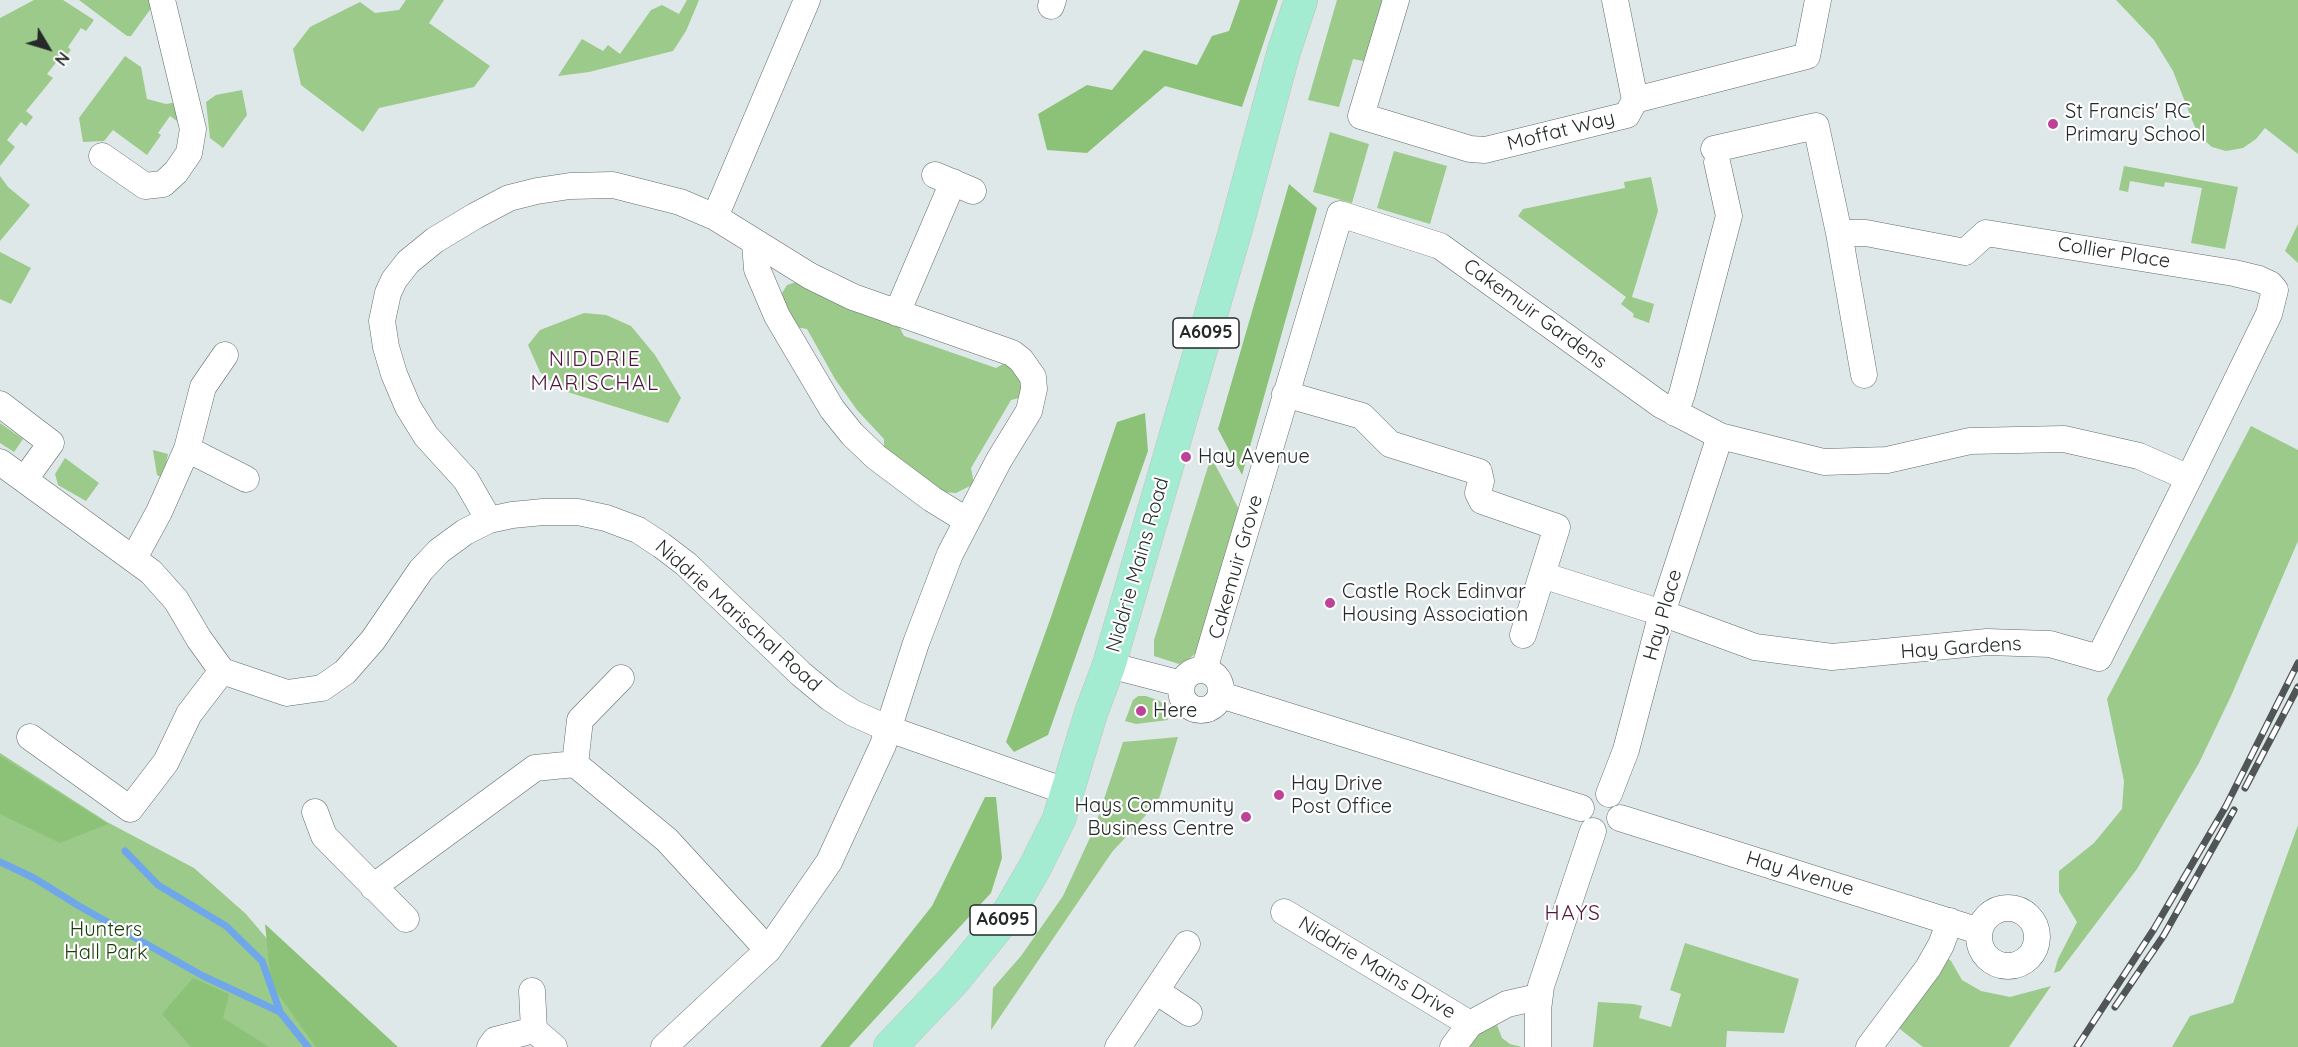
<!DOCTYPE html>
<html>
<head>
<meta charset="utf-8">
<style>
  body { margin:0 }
  #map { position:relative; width:2298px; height:1047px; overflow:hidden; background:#dee8e8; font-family:Quicksand,sans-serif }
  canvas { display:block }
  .north { position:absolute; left:18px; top:18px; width:60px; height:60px; -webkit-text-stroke:4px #fff; paint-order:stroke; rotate:128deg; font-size:16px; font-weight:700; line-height:24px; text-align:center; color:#252929 }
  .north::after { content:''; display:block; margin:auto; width:21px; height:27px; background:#252929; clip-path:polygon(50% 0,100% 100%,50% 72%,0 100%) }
</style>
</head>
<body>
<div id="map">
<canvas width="2298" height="1047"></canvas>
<div class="north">N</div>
</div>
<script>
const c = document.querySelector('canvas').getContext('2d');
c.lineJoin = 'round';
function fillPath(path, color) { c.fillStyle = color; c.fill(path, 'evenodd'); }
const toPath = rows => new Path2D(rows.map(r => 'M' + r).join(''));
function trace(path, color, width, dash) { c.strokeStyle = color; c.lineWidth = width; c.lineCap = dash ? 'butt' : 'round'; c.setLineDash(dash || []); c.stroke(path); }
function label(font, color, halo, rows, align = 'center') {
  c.font = font + ' Quicksand,sans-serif'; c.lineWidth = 4.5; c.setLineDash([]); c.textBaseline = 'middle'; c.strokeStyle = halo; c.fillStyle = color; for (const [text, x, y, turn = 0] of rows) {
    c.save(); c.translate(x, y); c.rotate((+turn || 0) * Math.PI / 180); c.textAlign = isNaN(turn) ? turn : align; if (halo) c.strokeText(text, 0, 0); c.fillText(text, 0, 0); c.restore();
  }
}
const green = toPath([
  [34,0,63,0,94,20,86,31,81,28,68,47,71,50,65,57,62,55,47,74,53,78,26,111,33,117,26,126,21,122,7,140,15,147,0,166,0,18],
  [79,0,151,0,152,7,131,36,127,36],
  [406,0,444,0,429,23,490,66,474,87,379,108,363,132,301,85,293,49,310,27,360,2,375,13,399,10],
  [687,0,699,0,686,31,673,51,589,72,558,76,582,39,603,51,608,45,620,54,651,10,662,5,679,14],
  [1337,0,1386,0,1369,62,1353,59,1339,107,1308,100],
  [2116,0,2298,0,2298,154,2265,128,2256,139,2243,148,2226,151,2212,147,2198,135,2173,71,2154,40],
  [125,56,141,67,147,99,166,104,178,102,181,124,170,116,158,133,161,135,147,155,113,130,104,141,83,142,79,118],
  [242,90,247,115,223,148,210,138,206,102,216,95],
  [1330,132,1369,144,1352,203,1313,192],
  [1394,151,1447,166,1430,224,1377,208],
  [2124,166,2238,187,2225,249,2191,243,2202,188,2165,182,2164,187,2130,181,2128,192,2119,190],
  [0,176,8,187,30,205,0,241],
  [1651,177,1658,211,1632,297,1654,304,1649,323,1633,317,1634,314,1621,304,1626,297,1518,216,1523,209,1625,188,1624,182],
  [2298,224,2298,263,2285,251],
  [0,252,31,268,11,304,0,299],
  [796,282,898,324,904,336,996,368,1007,362,1022,380,1023,397,1011,400,971,468,974,484,956,493,943,492,884,451,884,439,857,410,835,379,807,329,796,327,784,304,782,293,787,285],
  [584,313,606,315,631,326,655,355,681,398,668,423,561,390,540,372,528,345,540,330],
  [0,423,23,439,14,452,0,443],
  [2251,426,2298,450,2298,541,2231,696,2199,763,2137,869,2060,971,2054,973,2058,959,2077,922,2059,892,2059,871,2094,843,2122,809,2124,781,2107,699],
  [153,450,168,454,163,478,157,475],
  [1211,457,1242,515,1199,650,1189,659,1179,664,1154,656,1154,640],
  [65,458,99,483,86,501,58,485,55,474],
  [1138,696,1146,696,1160,701,1164,706,1168,720,1136,724,1125,721,1133,700],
  [1178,737,1158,802,1112,852,991,1030,993,988,1021,956,1063,896,1094,829,1123,742],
  [0,753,107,822,194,868,246,914,336,1020,368,1047,0,1047],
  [2298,825,2298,1047,2172,1047,2190,1016,2233,1003],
  [1685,943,1799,979,1784,1033,1727,1031,1726,1047,1593,1047,1598,1002,1633,1004,1642,1006,1639,1018,1671,1027,1681,994,1670,990],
  [1945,956,1951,961,1962,980,1981,991,2010,997,2051,986,2009,1047,1923,1047,1896,1026],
  [1497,1025,1502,1038,1510,1044,1522,1047,1464,1047,1476,1035]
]);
const forest = toPath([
  [1240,0,1278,0,1242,107,1165,86,1087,153,1047,150,1038,114,1087,85,1112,90,1144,50,1197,65,1212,36,1229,31],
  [1289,184,1317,208,1242,475,1218,429],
  [1145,413,1148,451,1048,735,1014,752,1006,742,1051,617,1117,422],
  [0,756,108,824,60,843,0,814],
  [985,797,996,797,1002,858,991,893,849,1047,820,1047,932,906],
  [265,924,398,1047,316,1047,271,984],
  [193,978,229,994,223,1018,269,1047,191,1047,162,1014]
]);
const stream = toPath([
  [125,851,158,885,226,926,262,961,280,1012,308,1047],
  [0,862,34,878,79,906,203,976,280,1012]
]);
const minor = toPath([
  [1396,0,1361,116,1470,149,1485,150,1627,115,1635,100,1807,56,1818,0],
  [1615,0,1635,100],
  [1051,6,1053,0],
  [1714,149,1816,126,1839,233,1864,375],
  [102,156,145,186,163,184,176,172,189,153,193,129,162,0],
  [935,175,973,191],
  [715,217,807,0],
  [755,243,757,269,777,316,832,409,852,434,876,457,932,499,966,520],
  [897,313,953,182],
  [1285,394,1362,416,1390,444,1479,472,1481,481,1478,493,1482,501,1557,527,1542,575],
  [0,404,51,443,25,479],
  [1675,413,1682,394,1729,216,1717,162],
  [187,449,203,387,225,355],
  [0,462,151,572,176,600,199,639,222,671],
  [489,520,466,480,426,436,408,407,394,374,386,347,382,321,388,293,394,280,408,262,435,240,475,216,509,198,537,191,570,186,613,185,680,202,715,217,810,276,853,297,1012,353,1021,360,1033,377,1034,389,1029,411,999,460,950,554,916,643,883,745,829,862,768,950,664,1047],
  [134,558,159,512,187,449,246,479],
  [1523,635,1542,575,1662,613,1755,647,1832,657,1987,642,2050,644,2099,658,2189,478],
  [1109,665,1182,684],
  '1181 690a20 20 0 1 1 40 0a20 20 0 1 1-40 0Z',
  [1204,670,1340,214,1440,246,1661,405,1720,436,1824,462,1887,460,1970,441,2064,439,2139,456,2189,478,2269,314,2275,290,2270,284,2259,279,2234,273,1986,233,1965,252,1866,233,1839,233],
  [222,671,287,693,322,688,345,672,373,640,421,570,439,551,465,532,489,520,512,515,543,512,578,512,606,518,638,530,661,545,686,564,801,674,830,698,853,713,889,729,1068,792],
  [1221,695,1581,808],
  [30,737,130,809,166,762,189,714,222,671],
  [575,764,580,720,621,678],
  [1609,794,1626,750,1662,613,1720,436],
  [315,812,324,836,406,919],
  [1620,818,1979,931],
  [373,887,535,768,575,764,667,840,768,950],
  '1979 937a29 29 0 1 1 58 0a29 29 0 1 1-58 0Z',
  [1284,912,1470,1024],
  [532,991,534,1030,554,1047],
  [1156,991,1189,1013],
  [490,1047,495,1040,534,1030],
  [1118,1047,1187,944],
  [1453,1047,1470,1024,1507,1004,1538,997],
  [1538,1047,1538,1010,1541,986,1593,831],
  [1869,1047,1928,968,1941,945,1950,921]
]);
const major = toPath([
  [890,1047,954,980,1009,912,1034,869,1059,819,1091,713,1109,665,1235,232,1284,51,1301,0]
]);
const rail = toPath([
  [2245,788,2298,687],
  [2115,1007,2164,935,2234,810],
  [2077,1047,2154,929,2226,806,2298,663]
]);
const markers = [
  [2053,124,6,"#bc4397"],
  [1186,457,6,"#bc4397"],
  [1330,603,6,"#bc4397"],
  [1141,711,6,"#bc4397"],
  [1279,795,6,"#bc4397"],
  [1246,817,6,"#bc4397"]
];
const shields = [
  [1206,333,66],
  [1003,920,66]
];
const shieldNames = [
  ["A6095",1206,333],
  ["A6095",1003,920]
];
const poiNames = [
  ["St Francis' RC",2065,112],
  ["Primary School",2065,135],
  ["Hay Avenue",1198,457],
  ["Castle Rock Edinvar",1342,592],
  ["Housing Association",1342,615],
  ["Here",1153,711],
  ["Hay Drive",1291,784],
  ["Post Office",1291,807],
  ["Hays Community",1234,806,"right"],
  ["Business Centre",1234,829,"right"]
];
const streetNames = [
  ["Moffat Way",1561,131,-14],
  ["Collier Place",2114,253,9],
  ["Cakemuir Gardens",1535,314,36],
  ["Niddrie Mains Road",1138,565,-74],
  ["Cakemuir Grove",1236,567,-74],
  ["Hay Place",1663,615,-74],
  ["Niddrie Marischal Road",738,616,42],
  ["Hay Gardens",1961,648,-4],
  ["Hay Avenue",1800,874,17],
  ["Niddrie Mains Drive",1377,968,31]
];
const parkNames = [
  ["Hunters",106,930],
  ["Hall Park",106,953]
];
const neighbourhoodNames = [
  ["NIDDRIE",595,360],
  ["MARISCHAL",595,384],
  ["HAYS",1573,914]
];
fillPath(green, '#9bca8a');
fillPath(forest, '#8cc278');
trace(stream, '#70a7eb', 7);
trace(minor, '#636b6b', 27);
trace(major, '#c2c3c3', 34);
trace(minor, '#fff', 26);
trace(major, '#a3ecd2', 33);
trace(rail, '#505656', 7);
trace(rail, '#fff', 4.5, [14]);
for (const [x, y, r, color] of markers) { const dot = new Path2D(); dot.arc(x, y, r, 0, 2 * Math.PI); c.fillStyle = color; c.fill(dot); trace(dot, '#fff', 2); }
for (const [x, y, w] of shields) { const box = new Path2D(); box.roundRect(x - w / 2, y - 15, w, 30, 4.5); c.fillStyle = '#fff'; c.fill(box); trace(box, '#252929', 1.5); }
label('bold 18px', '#252929', null, shieldNames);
label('20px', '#252929', '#fff', poiNames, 'left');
label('20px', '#252929', '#fff', streetNames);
label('20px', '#193c09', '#fff', parkNames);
c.letterSpacing = '1.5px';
label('21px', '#4f153e', '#fff', neighbourhoodNames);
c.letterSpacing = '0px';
</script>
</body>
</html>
